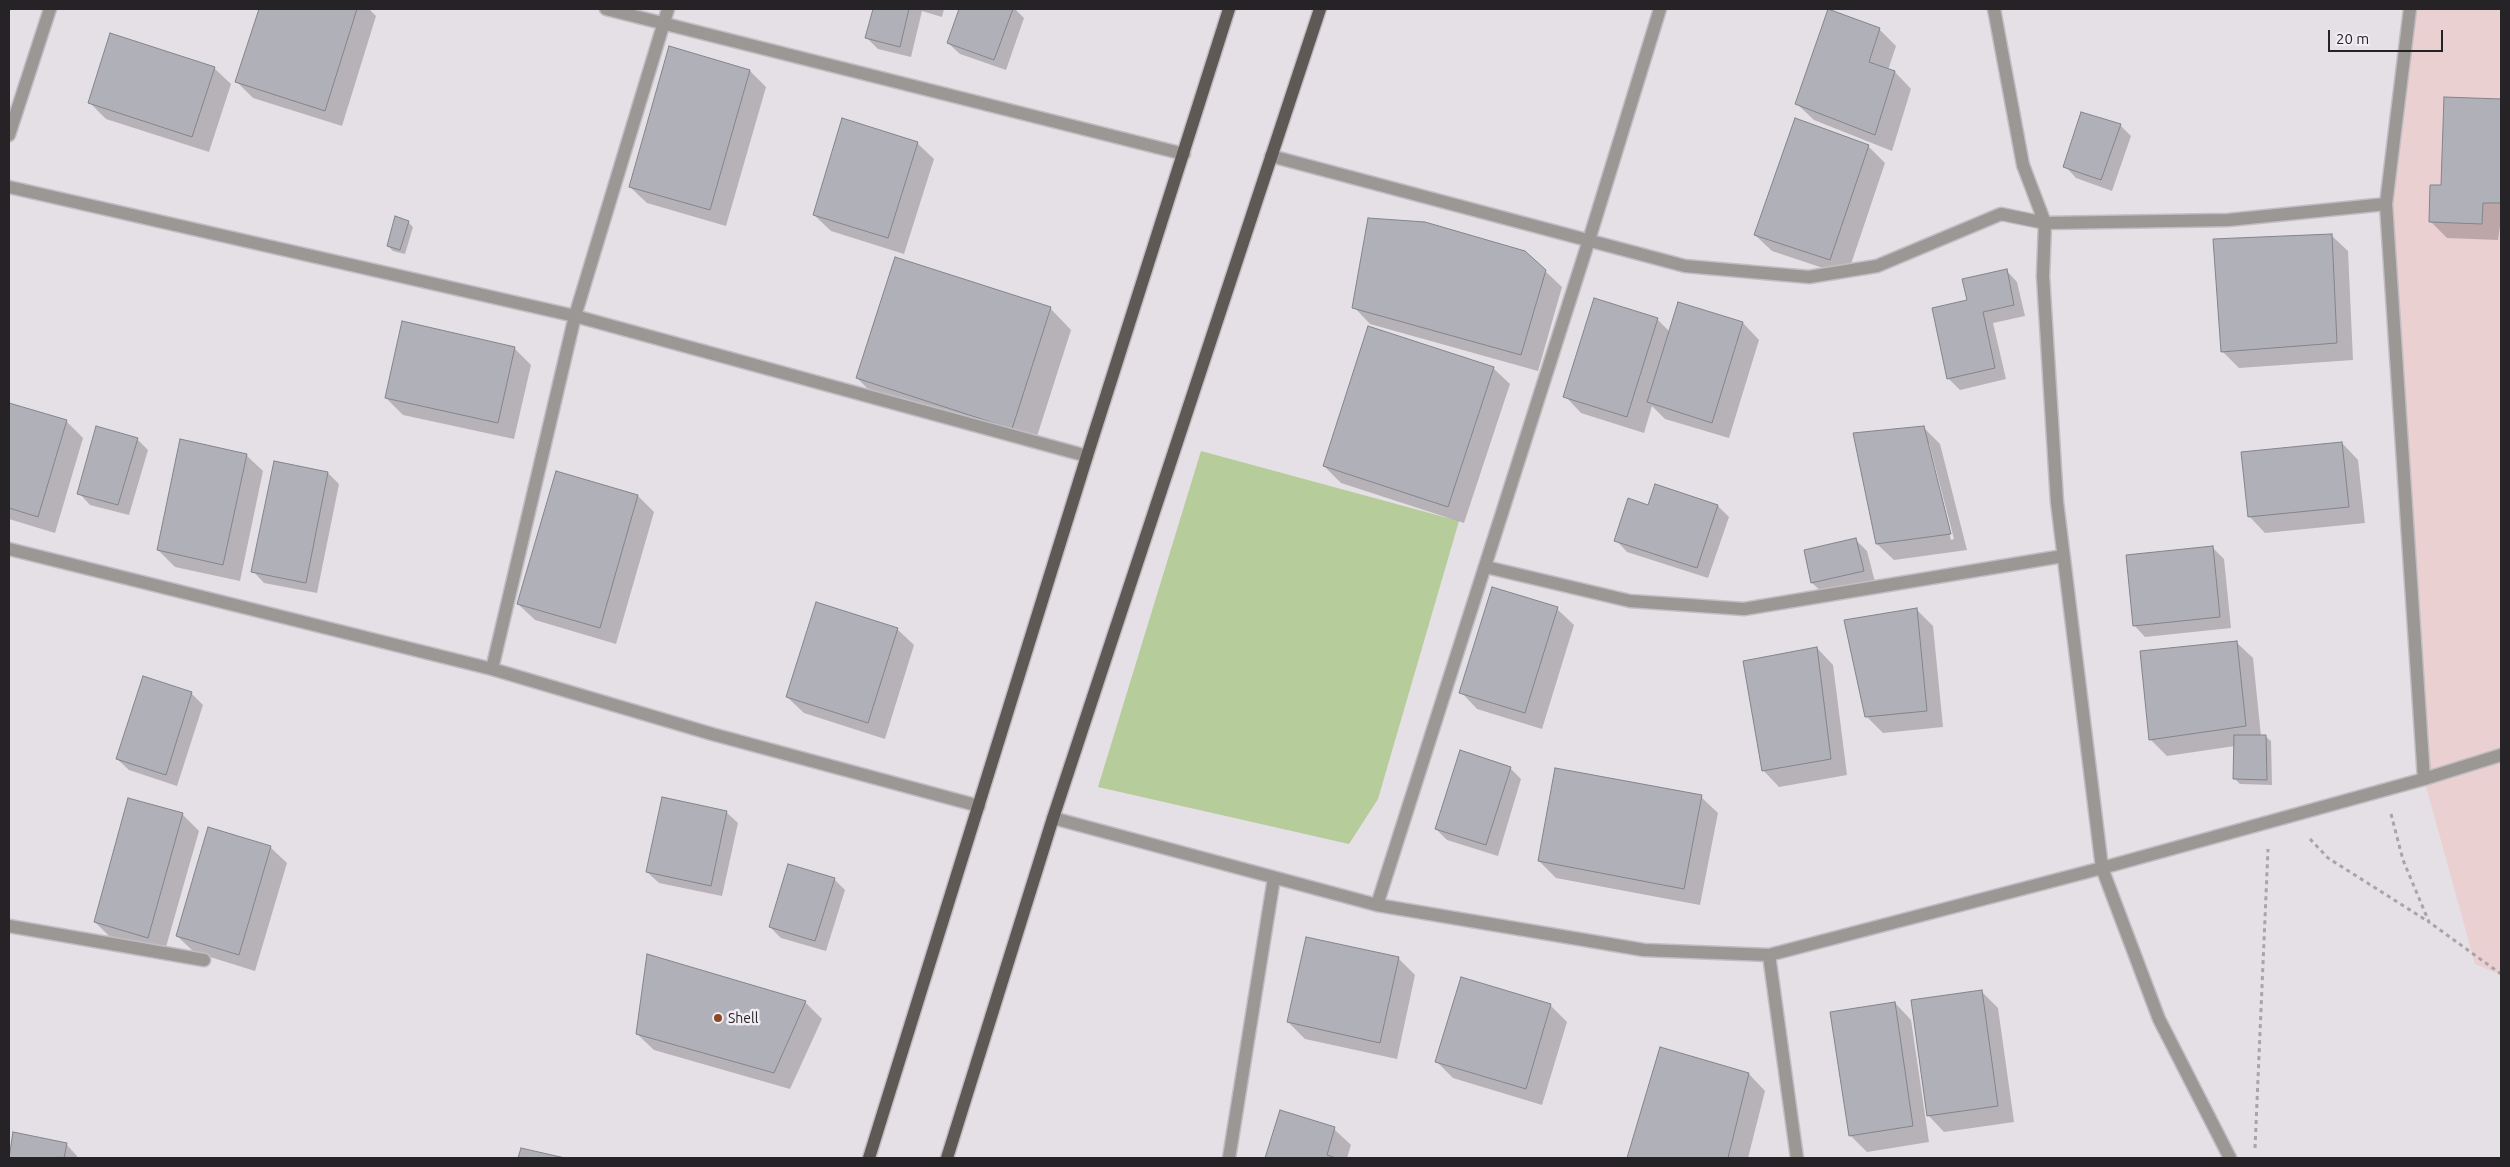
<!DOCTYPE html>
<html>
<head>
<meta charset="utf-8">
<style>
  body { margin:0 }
  #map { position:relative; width:2510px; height:1167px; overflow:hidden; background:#e5dfe6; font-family:Ubuntu,sans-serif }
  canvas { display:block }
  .frame { position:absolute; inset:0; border:10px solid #252325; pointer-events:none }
  .scale { position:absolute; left:2328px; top:30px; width:115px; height:22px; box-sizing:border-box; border:2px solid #252325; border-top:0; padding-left:6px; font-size:15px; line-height:18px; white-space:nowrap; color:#252325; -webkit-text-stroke:4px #f2ecf4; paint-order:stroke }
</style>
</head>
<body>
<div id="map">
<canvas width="2510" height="1167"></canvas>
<div class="frame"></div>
<div class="scale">20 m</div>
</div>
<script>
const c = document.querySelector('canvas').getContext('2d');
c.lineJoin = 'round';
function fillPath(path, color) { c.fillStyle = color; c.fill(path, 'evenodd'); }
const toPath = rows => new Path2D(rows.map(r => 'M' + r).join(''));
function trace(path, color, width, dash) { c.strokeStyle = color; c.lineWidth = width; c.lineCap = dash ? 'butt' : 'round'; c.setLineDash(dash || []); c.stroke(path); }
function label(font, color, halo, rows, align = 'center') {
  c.font = font + ' Ubuntu,sans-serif'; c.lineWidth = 5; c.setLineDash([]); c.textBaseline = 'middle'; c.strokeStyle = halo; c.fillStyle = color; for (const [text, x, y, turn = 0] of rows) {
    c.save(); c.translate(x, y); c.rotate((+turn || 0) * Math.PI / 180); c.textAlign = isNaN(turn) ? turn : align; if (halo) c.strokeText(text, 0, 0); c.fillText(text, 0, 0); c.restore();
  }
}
const industrial = toPath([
  [2410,9,2501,9,2501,975,2475,964,2424,779,2386,204]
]);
const green = toPath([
  [1201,451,1459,521,1378,799,1349,844,1098,787]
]);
const shadow = toPath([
  [260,9,369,9,376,16,342,126,253,98,237,82],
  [874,9,944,9,942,17,922,11,911,57,878,49,867,38],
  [960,9,1015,9,1024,18,1006,70,960,54,948,43],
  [1879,29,1896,46,1888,70,1895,72,1911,89,1892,151,1814,120,1797,104],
  [214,68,231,84,209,152,106,119,89,102],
  [750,71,766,87,726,226,647,203,630,187],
  [2446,98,2501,100,2501,219,2498,240,2447,238,2430,221,2442,187],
  [2120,125,2131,136,2112,191,2076,178,2065,166],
  [917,143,934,159,904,254,831,231,814,215],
  [1868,146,1885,163,1847,276,1772,251,1755,235],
  [408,222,413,227,405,254,393,251,388,246],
  [2331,235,2348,251,2353,360,2239,368,2222,351],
  [2006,270,2017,282,2025,316,1993,323,2006,379,1960,390,1948,378,1968,301],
  [1545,271,1562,287,1538,371,1370,324,1354,307],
  [1679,303,1743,323,1759,340,1729,438,1665,419,1652,406,1644,433,1581,413,1565,396,1657,319,1670,332],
  [1050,308,1071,330,1033,449,878,399,857,378],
  [514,348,531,365,514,439,403,415,386,398],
  [1493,368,1510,384,1464,523,1341,483,1324,466],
  [9,404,66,421,83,438,55,533,9,519],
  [1923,427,1940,444,1967,550,1894,560,1877,544],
  [1927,443,1929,443,1954,539,1951,540],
  [137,439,148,450,129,515,90,505,79,493],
  [2342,443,2358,460,2365,523,2265,533,2249,516],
  [246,455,263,471,240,581,175,567,158,550],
  [328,473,339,484,317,593,264,583,253,571],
  [638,496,654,512,616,644,535,620,518,604],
  [1718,506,1729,517,1708,578,1627,552,1616,540],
  [1856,540,1867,551,1875,582,1824,594,1812,583,1805,551],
  [2212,547,2224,559,2231,628,2145,637,2134,625],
  [1557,609,1574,625,1542,729,1477,709,1461,692],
  [1916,609,1933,626,1943,727,1883,733,1866,716],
  [897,629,914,645,885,739,804,713,787,697],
  [2236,642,2253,658,2261,736,2265,736,2271,741,2272,785,2240,784,2234,778,2235,746,2167,756,2150,739],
  [1817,648,1833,665,1847,775,1779,787,1763,770],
  [143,678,192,694,203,705,177,786,129,770,117,759],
  [1510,768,1521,779,1498,856,1447,840,1436,829],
  [1701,797,1718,813,1700,905,1556,878,1539,861],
  [726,812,738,823,722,896,659,883,647,872],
  [182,814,199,831,164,954,112,939,95,922],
  [270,847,287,863,255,971,194,952,177,936],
  [834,879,845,890,826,951,781,938,770,927],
  [1398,958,1415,975,1397,1059,1305,1039,1288,1022],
  [1982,992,1998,1008,2014,1122,1944,1132,1928,1115],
  [805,1002,822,1019,790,1089,654,1050,637,1034],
  [1895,1003,1911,1020,1929,1142,1867,1152,1850,1135],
  [1550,1005,1567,1022,1542,1105,1453,1078,1437,1062],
  [1661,1048,1749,1074,1765,1091,1748,1158,1628,1158],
  [1281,1112,1334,1129,1351,1145,1347,1158,1267,1158],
  [14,1134,66,1144,77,1156,77,1158,9,1158]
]);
const building = toPath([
  [259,9,357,9,325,111,235,82,259,9],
  [873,9,909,9,900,47,865,38,873,9],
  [959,9,1013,9,994,60,947,43,959,9],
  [1828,9,1880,28,1869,62,1895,71,1875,135,1795,104,1828,9],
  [110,33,215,67,192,137,88,103,110,33],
  [669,46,750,70,710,210,629,187,669,46],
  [2444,97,2501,99,2501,203,2483,203,2482,224,2429,222,2430,185,2441,185,2444,97],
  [2081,112,2121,124,2101,180,2063,167,2081,112],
  [842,118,918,142,888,238,813,215,842,118],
  [1795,118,1869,145,1830,260,1754,235,1795,118],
  [395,216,409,221,400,250,387,246,395,216],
  [1368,218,1425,222,1525,251,1546,270,1521,355,1352,308,1368,218],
  [2332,234,2337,343,2221,352,2213,239,2332,234],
  [895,257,1051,307,1012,429,856,378,895,257],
  [2007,269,2014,305,1983,312,1995,368,1947,379,1932,308,1967,300,1962,279,2007,269],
  [1594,298,1658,318,1627,417,1563,397,1594,298],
  [1678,302,1743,322,1712,423,1647,402,1678,302],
  [402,321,515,347,498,423,385,398,402,321],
  [1368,326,1494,367,1448,507,1323,466,1368,326],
  [9,403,67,420,38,517,9,508,9,403],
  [96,426,138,438,118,505,77,494,96,426],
  [1924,426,1951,534,1876,544,1853,433,1924,426],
  [180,439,247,454,223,565,157,550,180,439],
  [2342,442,2349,507,2248,517,2241,452,2342,442],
  [274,461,328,472,306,583,251,572,274,461],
  [556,471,638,495,600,628,517,604,556,471],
  [1655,484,1718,505,1697,568,1614,541,1628,498,1648,505,1655,484],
  [1856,538,1864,571,1811,583,1804,550,1856,538],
  [2213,546,2220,617,2133,626,2126,555,2213,546],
  [1492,587,1558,607,1525,713,1459,693,1492,587],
  [816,602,898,628,868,723,786,697,816,602],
  [1917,608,1927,711,1865,717,1844,620,1917,608],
  [2237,641,2246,726,2149,740,2140,651,2237,641],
  [1817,647,1831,759,1762,771,1743,661,1817,647],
  [143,676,192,692,166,775,116,759,143,676],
  [2234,735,2266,735,2267,780,2233,779,2234,735],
  [1460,750,1511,767,1486,845,1435,829,1460,750],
  [1555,768,1702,795,1684,889,1538,861,1555,768],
  [662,797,727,811,711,886,646,872,662,797],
  [128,798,183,813,148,938,94,922,128,798],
  [208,827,271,846,239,955,176,936,208,827],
  [788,864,835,878,815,941,769,927,788,864],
  [1306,937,1399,957,1380,1043,1287,1022,1306,937],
  [647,954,806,1001,774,1073,636,1034,647,954],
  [1461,977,1551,1004,1526,1089,1435,1062,1461,977],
  [1982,990,1998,1106,1927,1116,1911,1000,1982,990],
  [1895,1002,1913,1126,1849,1136,1830,1012,1895,1002],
  [1660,1047,1749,1073,1728,1158,1627,1158,1660,1047],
  [1280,1110,1335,1127,1327,1155,1336,1158,1265,1158,1280,1110],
  [13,1132,67,1143,64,1158,9,1158,13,1132],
  [521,1148,565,1158,518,1158,521,1148]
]);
const path = toPath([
  [2391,814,2403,860,2429,922,2501,974],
  [2310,839,2328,858,2429,922],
  [2255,1148,2268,849]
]);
const minor = toPath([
  [606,9,1184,154],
  [1994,9,2023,165,2045,223,2043,276,2057,502,2102,868,2159,1019,2230,1158],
  [9,135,50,9],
  [1271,156,1685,266,1809,277,1877,266,2001,214,2045,223,2228,220,2386,204],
  [9,187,575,316,1087,456],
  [9,549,492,669,712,734,979,806],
  [1486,567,1630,601,1744,609,2063,556],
  [492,669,575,316,668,9],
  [2424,779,2501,755],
  [1053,818,1377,905,1644,950,1769,955,2102,868,2424,779,2386,204,2410,9],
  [1377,905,1589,240,1660,9],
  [9,926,204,960],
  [1769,955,1797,1158],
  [1229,1158,1274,878]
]);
const major = toPath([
  [869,1158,1087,456,1229,9],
  [947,1158,1053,818,1320,9]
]);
const markers = [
  [718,1018,5,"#8e4723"]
];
const poiNames = [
  ["Shell",728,1018]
];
fillPath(industrial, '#ebd0d1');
fillPath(green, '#b6cc9b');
fillPath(shadow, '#0003');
fillPath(building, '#afb0b8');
trace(building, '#83848b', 1);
trace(minor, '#c2bdc3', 15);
trace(major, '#c2bdc3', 15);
trace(path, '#a9a4aa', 3, [4, 4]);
trace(minor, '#9a9794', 12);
trace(major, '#5f5955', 12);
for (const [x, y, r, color] of markers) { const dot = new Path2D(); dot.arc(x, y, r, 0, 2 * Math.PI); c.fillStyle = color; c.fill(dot); trace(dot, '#f2ecf4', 2); }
label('14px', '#252325', '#f2ecf4', poiNames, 'left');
</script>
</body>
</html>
